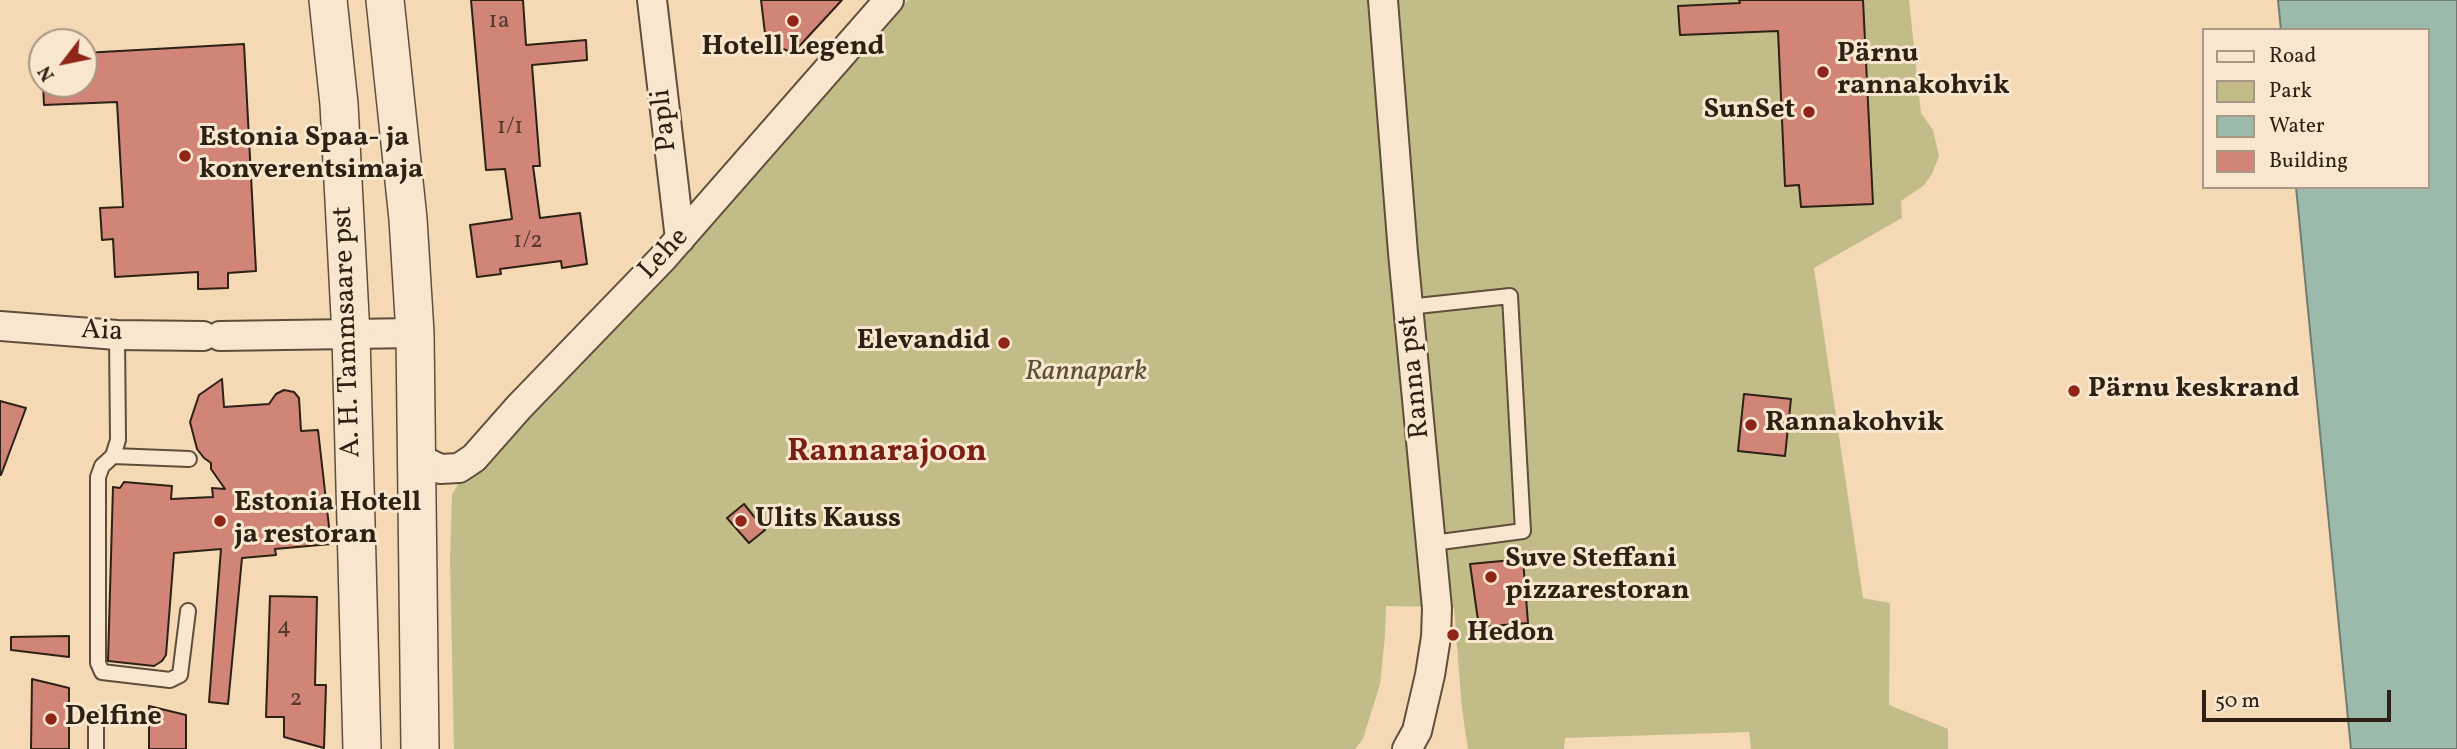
<!DOCTYPE html>
<html>
<head>
<meta charset="utf-8">
<style>
  body { margin:0 }
  #map { position:relative; width:2457px; height:749px; overflow:hidden; background:#f4d9b4; font-family:Vollkorn,serif }
  canvas { display:block }
  .legend { position:absolute; left:2202px; top:28px; width:228px; height:161px; box-sizing:border-box; background:#f8e6ce; border:2px solid #a79784; margin:0; padding:9px 12px; list-style:none; font-size:21px; color:#2d2014 }
  .legend li { display:flex; align-items:center; gap:14px; height:35px }
  .legend b { width:35px; border:2px solid #a79784 }
  .north { position:absolute; left:28px; top:28px; width:70px; height:70px; box-sizing:border-box; background:#f8e6ce; border:2px solid #a79784; border-radius:50%; rotate:238deg; font-size:19px; font-weight:700; line-height:28px; text-align:center; color:#2d2014 }
  .north::after { content:''; display:block; margin:auto; width:24px; height:32px; background:#8f2418; clip-path:polygon(50% 0,100% 100%,50% 72%,0 100%) }
  .scale { position:absolute; left:2202px; top:690px; width:189px; height:32px; box-sizing:border-box; border:4px solid #2d2014; border-top:0; padding-left:9px; font-size:21px; line-height:24px; white-space:nowrap; color:#2d2014; -webkit-text-stroke:5px #f8e6ce; paint-order:stroke }
</style>
</head>
<body>
<div id="map">
<canvas width="2457" height="749"></canvas>
<ul class="legend">
<li><b style="height:9px;background:#f8e6ce"></b>Road</li>
<li><b style="height:19px;background:#c2bd88"></b>Park</li>
<li><b style="height:19px;background:#9cbaab"></b>Water</li>
<li><b style="height:19px;background:#d18577"></b>Building</li>
</ul>
<div class="north">N</div>
<div class="scale">50 m</div>
</div>
<script>
const c = document.querySelector('canvas').getContext('2d');
c.lineJoin = 'round';
function fillPath(path, color) { c.fillStyle = color; c.fill(path, 'evenodd'); }
const toPath = rows => new Path2D(rows.map(r => 'M' + r).join(''));
function trace(path, color, width, dash) { c.strokeStyle = color; c.lineWidth = width; c.lineCap = dash ? 'butt' : 'round'; c.setLineDash(dash || []); c.stroke(path); }
function label(font, color, halo, rows, align = 'center') {
  c.font = font + ' Vollkorn,serif'; c.lineWidth = 6; c.setLineDash([]); c.textBaseline = 'middle'; c.strokeStyle = halo; c.fillStyle = color; for (const [text, x, y, turn = 0] of rows) {
    c.save(); c.translate(x, y); c.rotate((+turn || 0) * Math.PI / 180); c.textAlign = isNaN(turn) ? turn : align; if (halo) c.strokeText(text, 0, 0); c.fillText(text, 0, 0); c.restore();
  }
}
const green = toPath([
  [908,0,1909,0,1921,113,1933,130,1939,156,1932,174,1923,186,1901,201,1902,218,1814,268,1863,598,1890,603,1889,705,1948,729,1948,749,1751,749,1749,732,1565,738,1564,749,1468,749,1462,709,1454,607,1386,606,1385,636,1380,684,1363,739,1355,749,454,749,450,561,452,494,461,480,724,206]
]);
const water = toPath([
  [2278,0,2457,0,2457,749,2351,749,2296,187,2427,187,2427,30,2281,30,2278,0]
]);
const building = toPath([
  [471,0,523,0,526,45,586,40,587,60,532,65,540,166,533,166,540,218,580,213,587,264,562,268,561,261,500,269,501,274,477,277,470,225,512,219,505,169,486,170,471,0],
  [761,0,842,0,793,53,766,42,761,0],
  [1739,0,1863,0,1873,204,1801,207,1799,185,1785,186,1778,31,1680,35,1678,6,1740,3,1739,0],
  [244,44,256,271,228,273,228,288,201,289,198,289,198,272,115,277,113,239,102,240,100,208,123,207,117,102,44,105,43,84,84,84,84,53,244,44],
  [222,379,224,407,269,404,276,394,284,390,294,392,299,398,301,431,318,430,331,544,275,549,276,555,242,558,228,704,209,702,221,549,174,553,166,655,162,661,154,666,108,661,113,487,120,488,124,482,172,486,171,499,213,497,212,488,225,489,211,469,211,463,204,458,197,449,190,422,199,395,222,379],
  [1744,394,1791,399,1785,456,1738,451,1744,394],
  [0,401,26,408,1,475,0,475,0,401],
  [744,504,765,530,749,543,727,518,744,504],
  [1523,559,1528,623,1479,627,1470,564,1523,559],
  [270,596,317,597,315,685,326,685,324,748,284,737,284,717,266,717,270,596],
  [69,636,69,657,11,650,11,637,69,636],
  [32,679,69,688,69,749,31,749,32,679],
  [149,706,186,715,186,749,149,749,149,706]
]);
const service = toPath([
  [1408,307,1510,296,1523,531,1433,543],
  [117,335,118,440,113,456,102,466,98,477,98,663,102,672,170,680,180,675,188,611],
  [113,456,189,459],
  [96,749,96,718]
]);
const minor = toPath([
  [652,0,680,239],
  [1383,0,1403,253,1437,608,1436,637,1430,675,1417,731,1407,749],
  [0,326,117,335,203,336],
  [220,336,415,333],
  [418,458,440,469,459,468,474,458,519,407,662,259,889,0]
]);
const tertiary = toPath([
  [328,0,339,104,351,336,362,749],
  [385,0,408,219,415,333,420,749]
]);
const markers = [
  [793,21,7,"#8f2418"],
  [1823,72,7,"#8f2418"],
  [1809,112,7,"#8f2418"],
  [185,156,7,"#8f2418"],
  [1004,343,7,"#8f2418"],
  [2074,391,7,"#8f2418"],
  [1751,425,7,"#8f2418"],
  [220,521,7,"#8f2418"],
  [741,521,7,"#8f2418"],
  [1491,577,7,"#8f2418"],
  [1453,635,7,"#8f2418"],
  [51,719,7,"#8f2418"]
];
const numberNames = [
  ["1a",499,23],
  ["1/1",510,129],
  ["1/2",528,243],
  ["4",284,629],
  ["2",296,701]
];
const poiNames = [
  ["Hotell Legend",793,49,"center"],
  ["Pärnu",1837,56],
  ["rannakohvik",1837,88],
  ["SunSet",1795,112,"right"],
  ["Estonia Spaa- ja",199,140],
  ["konverentsimaja",199,172],
  ["Elevandid",990,343,"right"],
  ["Pärnu keskrand",2088,391],
  ["Rannakohvik",1765,425],
  ["Estonia Hotell",234,505],
  ["ja restoran",234,537],
  ["Ulits Kauss",755,521],
  ["Suve Steffani",1505,561],
  ["pizzarestoran",1505,593],
  ["Hedon",1467,635],
  ["Delfine",65,719]
];
const streetNames = [
  ["Papli",666,120,-96],
  ["Lehe",665,255,-47],
  ["A. H. Tammsaare pst",349,332,-92],
  ["Aia",102,333,3],
  ["Ranna pst",1416,377,-96]
];
const parkNames = [
  ["Rannapark",1086,374]
];
const quarterNames = [
  ["Rannarajoon",887,454]
];
fillPath(green, '#c2bd88');
fillPath(water, '#9cbaab');
trace(water, '#707c6f', 2);
fillPath(building, '#d18577');
trace(building, '#2d2014', 2);
trace(service, '#5f4e3c', 18);
trace(minor, '#5f4e3c', 32);
trace(tertiary, '#5f4e3c', 40);
trace(service, '#f8e6ce', 14);
trace(minor, '#f8e6ce', 28);
trace(tertiary, '#f8e6ce', 37);
for (const [x, y, r, color] of markers) { const dot = new Path2D(); dot.arc(x, y, r, 0, 2 * Math.PI); c.fillStyle = color; c.fill(dot); trace(dot, '#f8e6ce', 2.5); }
label('24px', '#56392d', null, numberNames);
label('bold 28px', '#2d2014', '#f8e6ce', poiNames, 'left');
label('28px', '#2d2014', '#f8e6ce', streetNames);
label('italic 28px', '#5a4f37', '#f8e6ce', parkNames);
label('bold 32px', '#7a1f14', '#f8e6ce', quarterNames);
</script>
</body>
</html>
